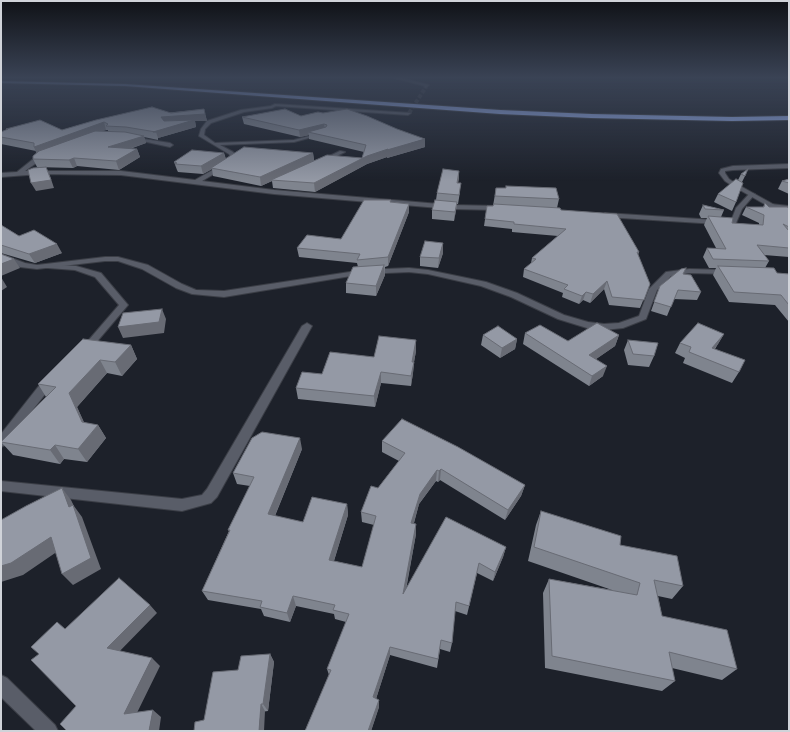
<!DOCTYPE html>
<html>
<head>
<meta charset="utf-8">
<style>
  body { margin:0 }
  #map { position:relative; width:790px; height:732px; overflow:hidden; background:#1d212a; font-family:Cabin,sans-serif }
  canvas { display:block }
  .frame { position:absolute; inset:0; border:2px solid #d0d3d9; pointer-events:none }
</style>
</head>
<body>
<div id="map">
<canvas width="790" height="732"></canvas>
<div class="frame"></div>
</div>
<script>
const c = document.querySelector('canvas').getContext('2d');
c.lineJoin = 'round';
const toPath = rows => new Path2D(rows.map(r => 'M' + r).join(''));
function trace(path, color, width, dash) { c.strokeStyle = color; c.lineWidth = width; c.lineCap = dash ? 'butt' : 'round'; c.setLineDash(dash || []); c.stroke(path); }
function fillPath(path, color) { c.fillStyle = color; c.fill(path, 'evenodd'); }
const minorTunnel = toPath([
  [409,113,426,87]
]);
const minor = toPath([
  [394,78,402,78,429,85,426,88,424,87,425,86,394,78],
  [275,104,411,113,408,115,276,106,272,108,244,112,211,123,205,129,204,135,215,143,294,140,321,133,323,134,294,142,220,145,233,152,237,157,231,164,202,181,274,190,451,205,499,206,502,208,499,210,451,209,274,194,121,175,40,174,1,177,1,173,17,172,32,160,44,153,47,155,46,156,25,171,121,171,195,180,227,162,231,157,229,154,199,136,201,129,207,121,241,110,271,106,275,104],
  [131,137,170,143,173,145,170,147,133,139,131,137],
  [340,151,345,152,324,162,319,161,340,151],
  [750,193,755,194,742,209,736,223,733,225,605,217,602,215,605,213,731,221,736,208,750,193],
  [771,204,789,206,789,210,769,207,768,206,771,204],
  [45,264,76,266,101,273,128,305,89,351,83,351,81,349,119,305,95,277,75,270,48,268,45,268,45,264],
  [307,323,312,326,217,497,211,503,182,511,1,491,1,481,182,499,202,495,207,489,302,326,307,323],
  [51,378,55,379,56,382,55,385,46,393,5,445,1,447,1,434,38,387,47,379,51,378],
  [1,675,7,678,55,725,58,731,36,731,7,703,1,697,1,675]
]);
const secondary = toPath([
  [789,164,789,168,733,170,725,171,725,173,729,179,735,183,789,213,789,218,731,185,725,181,719,173,721,169,733,166,789,164],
  [1,254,25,263,37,265,105,257,118,257,148,265,182,284,196,290,224,291,363,270,409,268,428,270,486,282,517,293,564,315,588,322,604,324,619,323,639,316,649,289,666,272,689,269,728,270,732,272,728,274,689,273,671,276,657,290,646,319,623,328,604,330,587,328,558,319,511,297,481,286,428,274,409,272,363,274,224,297,192,294,176,288,142,269,118,261,105,261,37,269,20,267,1,259,1,254]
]);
const motorway = toPath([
  [1,81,125,84,500,110,591,114,732,117,789,116,789,120,732,121,591,118,500,114,125,86,1,83,1,81]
]);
const wall = toPath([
  [204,109,207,121,195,121,196,127,158,138,158,140,144,137,146,143,130,149,137,149,140,157,119,170,77,166,73,168,37,167,33,159,37,153,36,151,1,144,1,132,6,130,6,129,62,130,96,120],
  [106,130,108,130,108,132,102,131],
  [301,116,425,147,387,158,387,157,367,164,315,192,273,188,272,181,261,186,213,176,212,169,203,174,178,172,177,170,174,162,224,153,226,159,313,153,314,160,362,158,364,152,309,139,309,135,300,137,244,124,242,117],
  [459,171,458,183,460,192,458,204,457,204,454,221,432,219,432,210,436,200,437,193],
  [741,174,745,176,742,182,736,202,732,211,714,202,718,194,738,180],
  [789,179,789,194,778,189,782,181],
  [496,188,559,199,557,208,639,252,638,255,650,284,640,308,609,305,604,289,590,303,583,300,579,304,562,297,563,293,523,277,524,269,531,263,532,258,558,236,512,232,512,229,484,226,487,206,493,206],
  [391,202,409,204,409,212,388,266,385,267,385,275,376,296,346,293,346,283,358,267,357,263,299,257,297,248,341,239],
  [765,203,769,207,789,208,789,257,764,255,769,261,765,268,777,273,789,274,789,322,775,305,729,302,713,275,716,268,709,268,703,257,707,248,716,248,704,225,707,218,701,218,699,214,703,205,724,210,721,217,732,223,759,225,759,223,742,215,746,207,763,207],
  [1,225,19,236,62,253,35,263,1,253],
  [443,253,438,268,420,266,420,257],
  [683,274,701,292,697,300,674,299,667,316,651,311,660,286],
  [525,333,568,341,619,335,615,346,596,359,603,376,589,386,523,344],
  [724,334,715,349,739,372,732,383,683,363,685,358,675,353,680,343],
  [483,335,517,339,515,349,500,358,481,345],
  [416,340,416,351,414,362,413,373,411,386,381,383,375,407,298,399,296,388,322,374,374,357],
  [628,340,654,356,649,367,628,365,624,350],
  [131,345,137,359,122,376,107,373,77,407,84,423,98,425,106,438,87,462,64,459,60,464,13,455,1,442,46,397,38,384],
  [382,441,525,485,521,496,505,520,440,480,438,482,436,481,419,504,414,523,416,534,406,590,506,547,503,557,493,581,477,573,467,615,455,611,452,643,450,652,440,649,437,668,390,655,376,699,379,700,379,707,371,731,305,731,329,675,327,669,346,622,335,619,334,614,296,606,290,622,264,616,261,609,208,600,202,591,229,531,228,530,250,486,237,484,233,473,302,449,275,516,303,522,347,504,348,515,334,561,362,567,374,525,362,522,361,512,378,488,399,461,382,452],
  [541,511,620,545,683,586,672,599,658,596,662,616,737,669,722,680,672,668,675,681,662,691,545,668,543,593,549,579,612,590,528,561,536,525],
  [270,654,274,662,268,711,204,720,238,670]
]);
const shadedWall = toPath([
  [205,114,207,121,195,121,196,127,158,138,156,132,153,132,163,124,161,117],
  [104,122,106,130,37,155,34,147],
  [324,124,325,131,308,132,309,135,300,137,299,130],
  [144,136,146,143,111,155,108,147],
  [425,139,425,147,387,158,387,157,367,164,315,192,314,183,367,156,388,149],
  [137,149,140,157,119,170,116,161],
  [224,153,226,161,211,168,212,169,203,174,201,166],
  [313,153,314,161,271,180,272,181,261,186,260,177],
  [74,158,77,166,73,168,69,160],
  [46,167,50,176,54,188,36,191,31,183],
  [459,171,459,179,456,192,457,183],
  [457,202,456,211,454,221,455,212],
  [409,204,409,212,388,266,388,257],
  [443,243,443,253,438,268,439,258],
  [57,244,62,253,35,263,29,254],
  [14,259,20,268,1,276,1,264],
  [384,265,385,275,376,296,376,286],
  [1,277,7,287,1,291],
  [607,281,604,289,590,303,593,294],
  [586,292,583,300,579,304,582,296],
  [162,309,166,319,164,333,123,338,118,327],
  [724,334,718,344,707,358,712,348],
  [619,335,615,346,586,366,589,355],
  [517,339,515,349,500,358,502,348],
  [416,340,416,351,414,362,413,373,411,386,412,362],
  [131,345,137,359,122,376,115,362],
  [100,360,107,373,77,407,90,435,98,425,106,438,87,462,78,449,82,422,69,393],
  [607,366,603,376,589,386,592,376],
  [381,372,381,383,375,407,374,396],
  [300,438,302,449,271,525,268,514],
  [55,445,64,459,60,464,50,450],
  [441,469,440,480,438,482,439,471],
  [437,470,436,481,419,504,411,533,411,523,420,494],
  [525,485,521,496,505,520,508,510],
  [62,488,71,500,74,506,82,517,101,569,73,585,62,574,69,507],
  [347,504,348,515,331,570,329,560],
  [416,524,416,534,403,604,403,594],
  [51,537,61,549,23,575,1,582,1,566],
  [506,547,503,557,493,581,495,572],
  [293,596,296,606,290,622,287,613],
  [150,605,157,613,115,656,107,648],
  [390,647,390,655,374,705,373,697],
  [270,654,274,662,268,711,263,704],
  [152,658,160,666,133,721,124,714],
  [379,700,379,707,371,731,368,731],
  [261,704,265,711,264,731,259,731],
  [153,710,161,717,159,731,149,731]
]);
const building = toPath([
  [152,107,171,113,204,109,205,114,161,117,164,121,194,120,153,132,156,132,126,127,106,126,108,124,104,122,34,147,34,143,1,137,1,132,8,129,6,129,40,120,62,130,96,120,152,107],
  [285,109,301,116,318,112,323,113,347,109,367,116,397,129,425,139,387,150,388,149,367,156,314,183,271,180,327,155,362,158,366,145,308,132,326,127,327,125,324,124,299,130,242,117,285,109],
  [95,131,125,132,144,136,108,147,137,149,116,161,74,158,69,160,33,159,33,156,39,151,95,131],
  [244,147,313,153,260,177,211,168,244,147],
  [192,150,224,153,201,166,175,164,177,163,174,162,192,150],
  [46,167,51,180,31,183,28,170,33,168,46,167],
  [443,169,459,171,457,183,461,183,459,195,437,193,443,169],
  [748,169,745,176,741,174,748,169],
  [736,179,743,183,736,202,718,194,736,179],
  [789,179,789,183,782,181,789,179],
  [506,186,556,188,559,199,495,196,496,188,506,188,506,186],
  [364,200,391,200,390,202,409,204,388,257,357,260,360,254,297,248,307,235,341,239,364,200],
  [435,200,457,202,455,212,432,210,435,200],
  [765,203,769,207,787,207,789,208,789,227,783,224,789,231,789,248,757,245,769,261,713,259,707,248,726,249,708,216,733,218,732,223,763,225,764,215,746,207,764,207,765,203],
  [494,204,560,208,561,210,617,214,639,252,637,252,650,284,644,300,612,297,607,281,593,294,586,292,582,296,564,289,568,285,524,269,536,259,532,258,566,229,514,224,514,222,485,219,487,206,493,206,494,204],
  [703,205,724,210,705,209,703,205],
  [1,225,19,236,34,230,57,244,29,254,1,245,1,225],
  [425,241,443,243,439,258,420,257,425,241],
  [1,254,14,259,1,264,1,254],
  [384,265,376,286,346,283,353,267,384,265],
  [718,266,774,268,777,273,789,274,789,305,781,295,734,292,718,266],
  [686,268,683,274,691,275,701,292,678,290,671,307,654,302,660,286,681,269,686,268],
  [162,309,159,322,118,327,123,313,162,309],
  [597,323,619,335,589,355,607,366,592,376,525,333,540,325,568,341,597,323],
  [698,323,724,334,712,348,745,360,739,372,689,352,691,347,680,343,698,323],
  [498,326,517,339,502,348,483,335,498,326],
  [379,336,416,340,412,362,414,362,411,376,381,372,374,396,296,388,302,372,322,374,330,352,374,357,379,336],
  [83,339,131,345,115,362,100,360,69,393,82,422,98,425,78,449,55,445,50,450,1,442,56,387,38,384,83,339],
  [628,340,658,343,654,356,633,354,628,340],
  [402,419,458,447,525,485,508,510,441,469,439,471,437,470,420,494,411,523,416,524,403,594,446,517,506,547,495,572,479,563,469,606,456,602,452,643,441,640,438,659,390,647,373,697,379,700,368,731,305,731,331,670,327,669,349,614,333,610,335,605,293,596,287,613,260,607,262,601,202,591,230,530,228,530,254,477,233,473,252,438,262,432,300,438,268,514,303,522,312,497,347,504,329,560,362,567,376,516,361,512,371,486,378,488,405,453,382,441,402,419],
  [62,488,69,507,73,505,91,558,62,574,51,537,11,563,1,566,1,520,26,506,62,488],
  [541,511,621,536,620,545,677,556,683,586,654,580,662,616,727,630,737,669,669,652,675,681,552,656,549,579,637,595,640,583,534,547,541,511],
  [119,578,150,605,107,648,152,658,124,714,153,710,149,731,67,731,60,724,76,706,31,660,39,654,31,647,57,622,65,629,119,578],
  [270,654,263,704,261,704,259,731,194,731,195,722,204,720,213,672,238,670,241,656,270,654]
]);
trace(minorTunnel, '#383c44', 4, [4, 2]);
trace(minor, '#3b3e46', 2);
trace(secondary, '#3b3e46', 2);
trace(motorway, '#3b3e46', 2);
fillPath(minor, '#595d68');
fillPath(secondary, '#595d68');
fillPath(motorway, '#9cb7fb');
fillPath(wall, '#7f848e');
fillPath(shadedWall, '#686b74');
fillPath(building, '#9499a5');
trace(building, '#686b74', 1);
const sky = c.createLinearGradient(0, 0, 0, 181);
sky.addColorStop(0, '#101217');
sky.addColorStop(0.43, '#3a4355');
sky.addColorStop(1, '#3a435500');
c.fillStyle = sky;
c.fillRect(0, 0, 790, 181);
</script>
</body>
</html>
